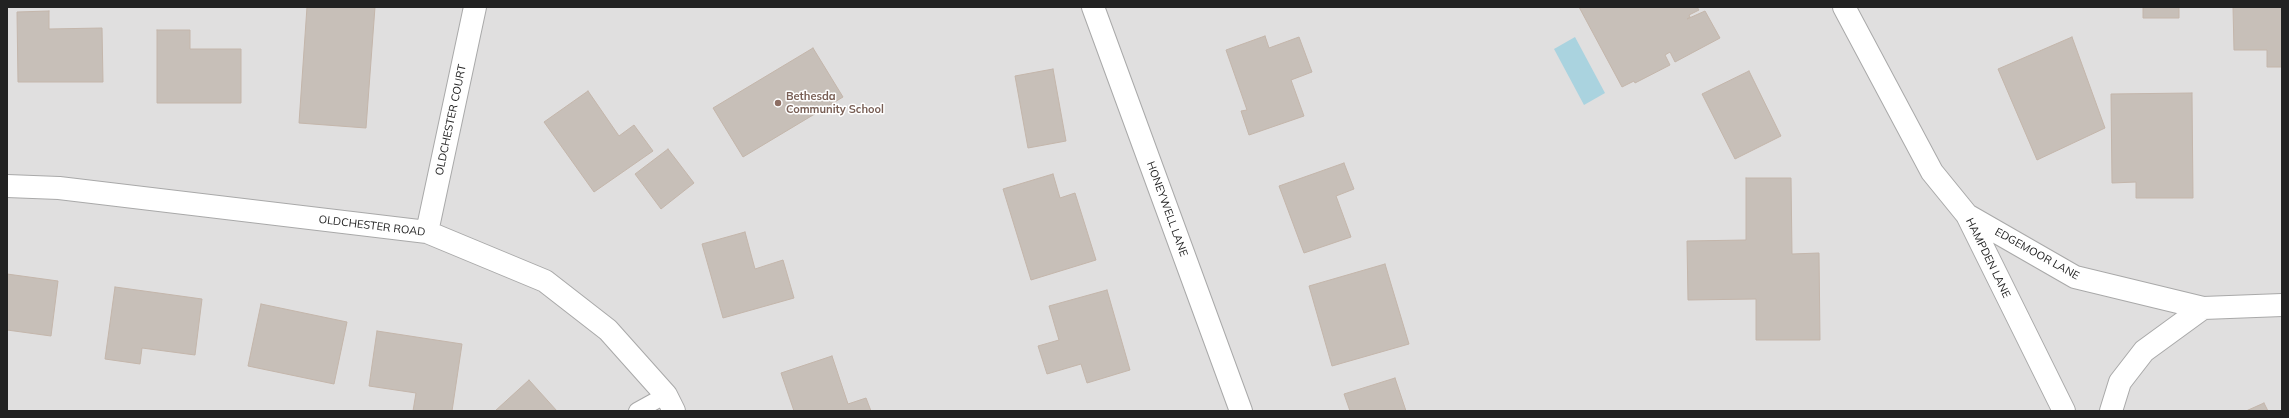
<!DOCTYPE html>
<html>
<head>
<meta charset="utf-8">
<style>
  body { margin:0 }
  #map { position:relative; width:2289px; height:418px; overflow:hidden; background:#f2efe9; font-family:Mulish,sans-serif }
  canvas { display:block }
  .frame { position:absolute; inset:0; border:8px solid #222; pointer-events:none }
</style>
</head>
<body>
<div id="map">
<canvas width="2289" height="418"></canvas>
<div class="frame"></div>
</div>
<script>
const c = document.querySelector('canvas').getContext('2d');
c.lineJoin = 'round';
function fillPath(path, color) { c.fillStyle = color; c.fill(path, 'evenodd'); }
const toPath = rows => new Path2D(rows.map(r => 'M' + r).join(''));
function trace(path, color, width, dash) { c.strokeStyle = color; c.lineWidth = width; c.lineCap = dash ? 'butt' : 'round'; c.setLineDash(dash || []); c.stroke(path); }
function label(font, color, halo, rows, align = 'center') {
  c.font = font + ' Mulish,sans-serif'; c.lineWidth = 3; c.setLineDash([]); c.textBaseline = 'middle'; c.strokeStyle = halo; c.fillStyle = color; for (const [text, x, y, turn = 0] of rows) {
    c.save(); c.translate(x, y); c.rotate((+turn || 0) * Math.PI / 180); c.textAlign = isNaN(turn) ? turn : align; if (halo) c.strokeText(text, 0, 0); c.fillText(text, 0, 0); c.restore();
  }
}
const residential = toPath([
  [7,7,2282,7,2282,411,7,411]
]);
const water = toPath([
  [1575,37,1605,93,1584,105,1554,49]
]);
const building = toPath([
  [307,7,375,7,366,128,299,123,307,7],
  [1579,7,1697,7,1699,10,1689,15,1690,17,1687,19,1705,11,1720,38,1675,62,1670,52,1665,55,1670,65,1635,83,1634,81,1622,87,1579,7],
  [2143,7,2179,7,2179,18,2143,18,2143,7],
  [2233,7,2282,7,2282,67,2267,67,2267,50,2234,50,2233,7],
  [49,11,49,29,102,28,103,82,18,82,17,12,49,11],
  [157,30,190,30,190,49,241,49,241,103,157,103,157,30],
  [1265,36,1269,48,1299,37,1312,72,1291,80,1304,116,1249,135,1241,111,1247,110,1226,50,1265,36],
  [2072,37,2105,128,2037,160,1998,69,2072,37],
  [813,48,843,97,743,157,713,108,813,48],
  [1053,69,1066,141,1028,148,1015,76,1053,69],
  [1749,71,1781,136,1735,159,1702,94,1749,71],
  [588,91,619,136,634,125,653,151,594,192,544,122,588,91],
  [2192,93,2193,198,2136,198,2136,182,2112,183,2111,94,2192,93],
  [668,149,694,183,661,209,635,174,668,149],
  [1344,163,1354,189,1336,196,1351,237,1304,253,1279,186,1344,163],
  [1053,174,1060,198,1075,193,1096,260,1031,280,1003,189,1053,174],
  [1746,178,1791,178,1792,254,1819,253,1820,340,1756,340,1756,299,1688,300,1687,241,1746,240,1746,178],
  [745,232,755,269,783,260,794,298,723,318,702,244,745,232],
  [1385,264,1409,344,1332,366,1309,286,1385,264],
  [7,274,58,281,51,336,7,330,7,274],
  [115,287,202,299,195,355,142,348,140,364,105,359,115,287],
  [1107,290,1130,370,1087,383,1081,364,1047,374,1038,346,1059,340,1049,306,1107,290],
  [261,304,347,322,334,384,248,366,261,304],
  [377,331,462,344,452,411,413,411,416,393,369,386,377,331],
  [832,356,848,404,866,398,871,411,794,411,781,373,832,356],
  [1395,378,1406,411,1350,411,1344,394,1395,378],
  [529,380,557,411,495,411,529,380],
  [2264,403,2268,411,2246,411,2264,403]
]);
const service = toPath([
  [637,411,666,395]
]);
const minor = toPath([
  [1093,7,1241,411],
  [1844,7,1932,172,1967,215,2064,411],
  [7,186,59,188,427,232,545,281,608,330,666,395,674,411],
  [1967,215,2075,277,2203,308,2282,305],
  [427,232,475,7],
  [2111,411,2120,382,2144,351,2203,308]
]);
const markers = [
  [778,103,4,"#8d6e63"]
];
const educationNames = [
  ["Bethesda",786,97],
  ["Community School",786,110]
];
const streetNames = [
  ["OLDCHESTER COURT",451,120,-78],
  ["HONEYWELL LANE",1167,209,70],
  ["OLDCHESTER ROAD",372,226,7],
  ["EDGEMOOR LANE",2037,254,29],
  ["HAMPDEN LANE",1988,258,64]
];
fillPath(residential, '#e0dfdf');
fillPath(water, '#aad3df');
fillPath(building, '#c7bfb8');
trace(building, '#c4b6ab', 1);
trace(service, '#a9a9a9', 18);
trace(minor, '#a9a9a9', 24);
trace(service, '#fff', 16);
trace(minor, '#fff', 22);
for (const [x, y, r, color] of markers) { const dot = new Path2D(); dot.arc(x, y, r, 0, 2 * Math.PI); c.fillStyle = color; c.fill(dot); trace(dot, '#fff', 1.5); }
label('bold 11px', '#785e54', '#fff', educationNames, 'left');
label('11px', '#222', '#fff', streetNames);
</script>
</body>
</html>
